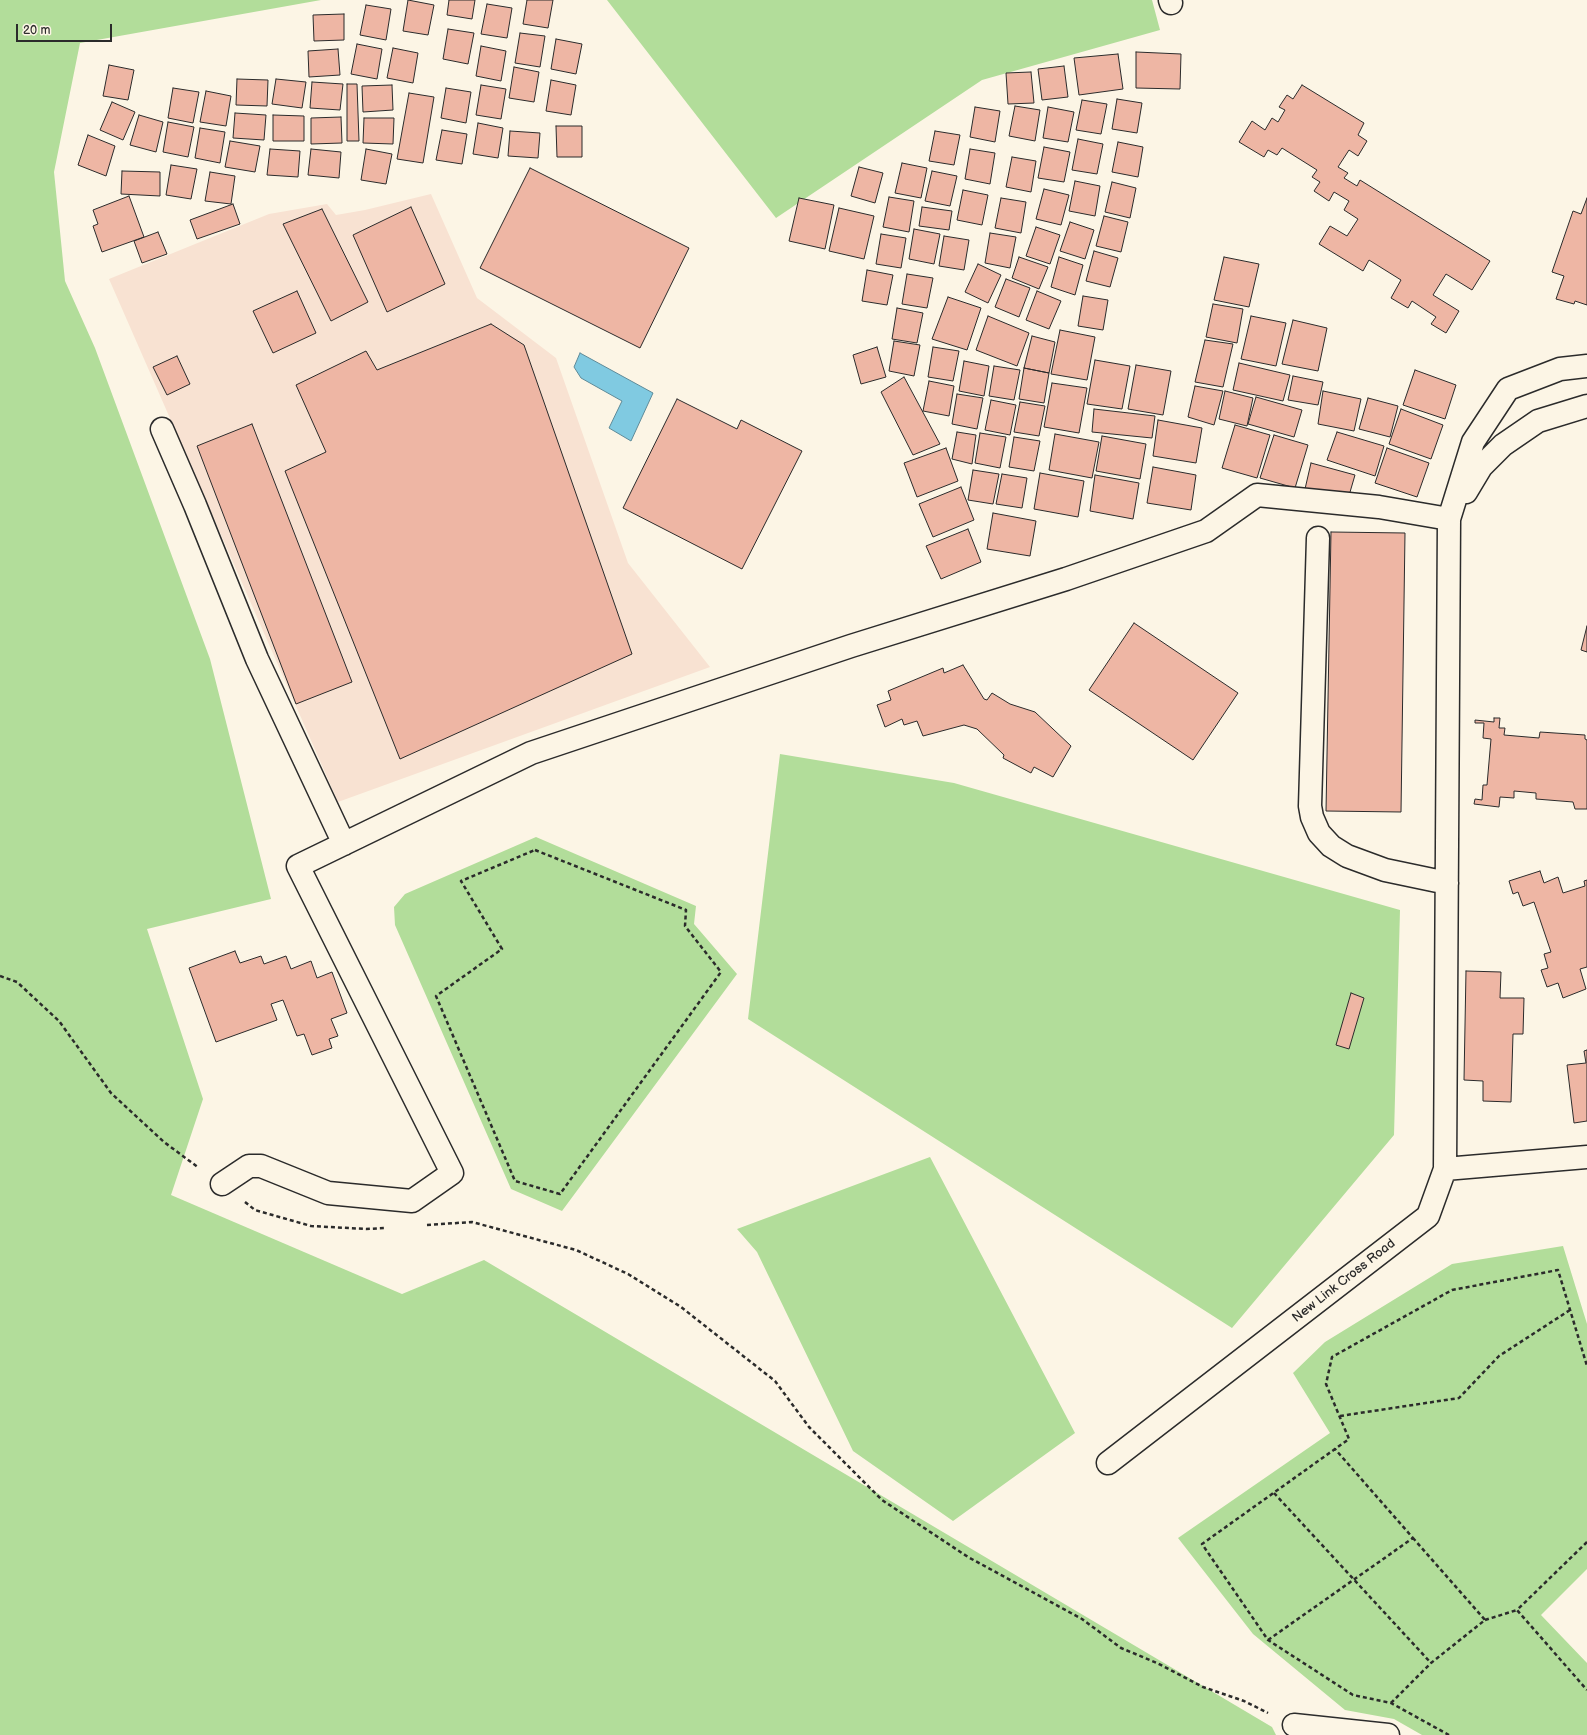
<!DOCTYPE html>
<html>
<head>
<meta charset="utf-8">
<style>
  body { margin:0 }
  #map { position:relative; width:1587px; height:1735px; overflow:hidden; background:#fcf5e5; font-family:"Balsamiq Sans",sans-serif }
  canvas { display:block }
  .scale { position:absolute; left:16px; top:24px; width:96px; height:18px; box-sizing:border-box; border:2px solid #2b2b2b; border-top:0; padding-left:5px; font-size:12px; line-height:14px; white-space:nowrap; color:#2b2b2b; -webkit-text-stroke:3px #fcf5e5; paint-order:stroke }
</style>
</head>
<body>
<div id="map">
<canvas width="1587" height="1735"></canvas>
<div class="scale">20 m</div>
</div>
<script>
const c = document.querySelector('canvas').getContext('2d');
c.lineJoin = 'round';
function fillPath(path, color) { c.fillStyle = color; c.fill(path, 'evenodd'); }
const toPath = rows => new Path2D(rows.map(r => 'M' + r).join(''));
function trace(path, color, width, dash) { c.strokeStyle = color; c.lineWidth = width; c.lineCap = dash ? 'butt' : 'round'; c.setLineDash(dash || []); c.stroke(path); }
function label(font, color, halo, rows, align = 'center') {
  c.font = font + ' "Balsamiq Sans",sans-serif'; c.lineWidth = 3; c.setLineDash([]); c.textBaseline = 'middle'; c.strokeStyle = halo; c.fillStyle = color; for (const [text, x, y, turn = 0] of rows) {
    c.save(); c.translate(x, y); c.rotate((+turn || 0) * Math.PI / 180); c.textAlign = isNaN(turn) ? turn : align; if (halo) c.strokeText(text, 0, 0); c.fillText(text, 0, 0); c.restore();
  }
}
const built = toPath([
  [431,194,477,298,556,358,628,563,710,667,338,802,109,279,269,214,327,204,336,215,365,210]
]);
const green = toPath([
  [0,0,321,0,80,43,54,172,65,281,95,348,210,659,271,899,147,929,203,1099,171,1195,402,1294,484,1260,1272,1727,1276,1735,0,1735],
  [607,0,1152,0,1160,30,982,80,776,218],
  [780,754,954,783,1400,910,1394,1135,1232,1328,748,1019],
  [536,837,696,906,694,924,737,974,562,1211,511,1189,395,925,394,907,405,894],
  [930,1157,1075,1433,953,1521,853,1451,757,1252,737,1229],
  [1563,1246,1587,1324,1587,1569,1541,1615,1587,1663,1587,1735,1422,1735,1394,1719,1345,1710,1253,1634,1178,1538,1330,1433,1293,1373,1325,1342,1452,1264]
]);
const water = toPath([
  [580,353,653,393,631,441,609,428,622,401,581,378,574,367,580,353]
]);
const building = toPath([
  [408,0,434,5,428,35,403,31,408,0],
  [449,0,475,0,472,19,447,15,449,0],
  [527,0,553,0,548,28,523,24,527,0],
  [487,4,512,8,507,38,481,34,487,4],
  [366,5,391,9,386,40,360,35,366,5],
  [344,14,344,40,314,41,313,15,344,14],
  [448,29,474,33,468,64,443,59,448,29],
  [520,33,545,36,540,67,515,63,520,33],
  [556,39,582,44,576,74,551,69,556,39],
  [357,44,382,49,377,79,351,74,357,44],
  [481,46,506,51,501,81,476,76,481,46],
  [393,48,418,53,413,83,387,78,393,48],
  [338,49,340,75,309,77,308,51,338,49],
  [1136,52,1181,54,1180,89,1136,88,1136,52],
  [1118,54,1123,89,1079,95,1074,58,1118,54],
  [109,65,134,70,128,100,103,96,109,65],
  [1064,66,1068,97,1042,100,1038,69,1064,66],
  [514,67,539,72,534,102,509,98,514,67],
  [1031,72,1034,103,1008,104,1006,73,1031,72],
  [237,79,268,80,267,106,236,105,237,79],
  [276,79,306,82,302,108,272,104,276,79],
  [551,80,576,85,571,115,546,111,551,80],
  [312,82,343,84,340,110,310,108,312,82],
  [347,84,357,84,359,141,347,141,347,84],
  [392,85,393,110,363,112,362,86,392,85],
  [481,85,506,89,501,119,476,115,481,85],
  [1302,85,1364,123,1358,135,1367,141,1358,156,1349,150,1338,167,1348,173,1344,178,1357,186,1360,180,1490,261,1472,290,1446,274,1433,295,1459,311,1446,333,1431,324,1436,317,1412,301,1408,308,1391,298,1401,280,1369,260,1363,271,1319,244,1330,226,1347,236,1358,219,1344,210,1349,201,1334,192,1329,201,1314,191,1320,182,1312,177,1317,170,1282,148,1277,155,1268,150,1264,157,1239,142,1252,121,1265,130,1272,118,1278,122,1285,110,1279,107,1287,95,1293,99,1302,85],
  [173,88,199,92,193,123,168,118,173,88],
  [446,88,471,92,466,123,441,118,446,88],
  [206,91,231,96,226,126,200,122,206,91],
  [409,93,434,97,423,163,397,159,409,93],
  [1117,99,1142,103,1137,133,1112,129,1117,99],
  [1082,100,1107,104,1101,134,1076,130,1082,100],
  [112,102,135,112,123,140,100,130,112,102],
  [1015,106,1040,110,1035,141,1009,136,1015,106],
  [975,107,1000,111,995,142,970,137,975,107],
  [1048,107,1074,112,1068,142,1043,138,1048,107],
  [235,113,266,115,264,140,233,138,235,113],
  [139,115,163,122,156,152,130,145,139,115],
  [273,115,304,116,304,141,273,141,273,115],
  [341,117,342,143,311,144,311,118,341,117],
  [364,118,394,118,393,144,363,143,364,118],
  [168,122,194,127,188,157,163,152,168,122],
  [478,123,503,128,498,158,473,154,478,123],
  [556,126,582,126,582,157,557,157,556,126],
  [200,128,225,132,220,163,195,158,200,128],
  [442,130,467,134,462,164,436,160,442,130],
  [510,131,540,133,538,158,508,156,510,131],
  [935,131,960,135,954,165,929,161,935,131],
  [88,135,115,146,106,176,78,165,88,135],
  [1078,139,1103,144,1097,174,1072,170,1078,139],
  [230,141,260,146,255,172,225,167,230,141],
  [1118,142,1143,147,1138,177,1112,172,1118,142],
  [1044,147,1070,152,1064,182,1038,178,1044,147],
  [270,149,300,151,298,177,267,175,270,149],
  [311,149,341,152,339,178,308,175,311,149],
  [366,149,392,154,386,184,361,180,366,149],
  [970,149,995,153,990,184,965,179,970,149],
  [1012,157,1036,161,1031,192,1006,187,1012,157],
  [902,163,927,168,921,198,895,193,902,163],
  [171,165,197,169,191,199,166,195,171,165],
  [859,167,883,173,875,203,851,196,859,167],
  [530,168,689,248,640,348,480,268,530,168],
  [122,171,160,172,160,196,121,194,122,171],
  [932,171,957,176,950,206,925,201,932,171],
  [210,172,235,176,231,204,205,201,210,172],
  [1075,181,1100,186,1095,216,1069,211,1075,181],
  [1112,182,1136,188,1130,218,1105,212,1112,182],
  [1044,189,1069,195,1061,225,1036,219,1044,189],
  [963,190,988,195,982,225,957,220,963,190],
  [129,196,144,237,102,252,93,226,98,224,93,210,129,196],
  [889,197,914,201,909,232,883,227,889,197],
  [799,198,834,205,825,249,789,241,799,198],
  [1001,198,1026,202,1021,233,995,228,1001,198],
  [1587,198,1587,305,1575,301,1574,304,1556,299,1564,276,1552,272,1573,211,1581,214,1587,198],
  [233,204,240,224,197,239,190,220,233,204],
  [411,207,445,284,387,312,353,235,411,207],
  [922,207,952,211,949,230,919,226,922,207],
  [839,208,874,216,864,259,829,251,839,208],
  [322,209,368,302,331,321,283,224,322,209],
  [1104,216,1128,222,1121,252,1096,246,1104,216],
  [1070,222,1094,230,1085,259,1060,251,1070,222],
  [1036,227,1060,235,1050,264,1026,256,1036,227],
  [914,229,940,234,934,264,909,259,914,229],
  [158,232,167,254,142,263,134,241,158,232],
  [990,233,1016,237,1010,268,985,263,990,233],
  [881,234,906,238,901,268,876,264,881,234],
  [944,236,969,240,964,270,939,266,944,236],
  [1094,251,1118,258,1110,287,1086,281,1094,251],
  [1019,257,1048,267,1039,289,1012,278,1019,257],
  [1059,257,1083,265,1075,295,1051,287,1059,257],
  [1224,257,1259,264,1249,307,1214,300,1224,257],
  [978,264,1001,275,988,303,965,292,978,264],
  [867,270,893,275,887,305,862,301,867,270],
  [907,274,933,278,927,308,902,304,907,274],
  [1006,279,1030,288,1019,317,995,307,1006,279],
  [297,291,316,333,273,353,253,311,297,291],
  [1037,291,1061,301,1049,329,1026,320,1037,291],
  [1083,296,1108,300,1103,330,1078,326,1083,296],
  [948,297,981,308,967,350,932,339,948,297],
  [1213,304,1243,309,1237,343,1206,337,1213,304],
  [897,308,923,313,917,343,892,339,897,308],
  [988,316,1029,333,1017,366,976,350,988,316],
  [1251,316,1286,323,1276,366,1241,359,1251,316],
  [1293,320,1327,328,1318,371,1282,364,1293,320],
  [491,324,524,345,632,654,400,759,285,471,326,452,296,385,366,351,377,370,491,324],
  [1060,330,1095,337,1087,380,1051,374,1060,330],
  [1032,336,1055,342,1049,373,1024,368,1032,336],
  [1205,340,1233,344,1223,387,1195,382,1205,340],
  [894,341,920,345,914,376,889,371,894,341],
  [877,347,886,377,861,384,853,355,877,347],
  [933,347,959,351,953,381,928,377,933,347],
  [177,356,190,384,167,395,153,367,177,356],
  [1095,360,1130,366,1122,409,1087,404,1095,360],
  [964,361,989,366,984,396,959,391,964,361],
  [1239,363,1290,375,1283,401,1233,390,1239,363],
  [1136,365,1171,371,1163,415,1128,409,1136,365],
  [994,366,1020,370,1014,400,989,396,994,366],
  [1024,368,1049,373,1044,403,1019,399,1024,368],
  [1415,370,1456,385,1445,419,1403,405,1415,370],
  [1293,376,1323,382,1318,405,1288,400,1293,376],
  [904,377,940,444,913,455,881,392,904,377],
  [929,381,954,386,949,416,923,411,929,381],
  [1052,383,1087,388,1079,433,1044,427,1052,383],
  [1195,386,1223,391,1214,425,1188,417,1195,386],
  [1225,391,1253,398,1247,426,1219,419,1225,391],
  [1323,391,1361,399,1354,431,1318,424,1323,391],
  [957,394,983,398,977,429,952,424,957,394],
  [1256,397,1302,410,1294,437,1248,424,1256,397],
  [1368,398,1398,406,1390,437,1359,429,1368,398],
  [677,399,737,429,741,420,802,451,742,569,623,508,677,399],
  [991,400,1016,405,1010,435,985,430,991,400],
  [1020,402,1045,406,1039,436,1014,432,1020,402],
  [1094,409,1155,416,1152,438,1092,432,1094,409],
  [1401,409,1443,425,1431,459,1389,444,1401,409],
  [1158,420,1202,428,1196,463,1153,456,1158,420],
  [252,424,352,682,296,704,197,446,252,424],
  [1235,425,1270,435,1257,478,1222,468,1235,425],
  [957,432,976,435,972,464,952,459,957,432],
  [1337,432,1384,446,1375,476,1327,460,1337,432],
  [980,433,1006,437,1000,468,975,463,980,433],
  [1055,434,1099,442,1092,478,1049,470,1055,434],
  [1274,435,1308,445,1295,488,1260,478,1274,435],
  [1102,436,1146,444,1140,479,1096,471,1102,436],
  [1014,437,1040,441,1034,471,1009,467,1014,437],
  [946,448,958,481,917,497,904,463,946,448],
  [1387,448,1429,463,1417,497,1375,483,1387,448],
  [1311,463,1355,475,1348,499,1305,489,1311,463],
  [1153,467,1196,475,1191,510,1147,503,1153,467],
  [973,470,999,474,993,504,968,500,973,470],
  [1040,473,1084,481,1078,517,1034,509,1040,473],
  [1002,474,1027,478,1022,508,996,504,1002,474],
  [1095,475,1139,483,1133,519,1090,511,1095,475],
  [961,487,974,520,933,537,919,504,961,487],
  [993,513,1036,521,1030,556,987,549,993,513],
  [968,529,981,562,941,579,926,546,968,529],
  [1331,532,1405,533,1401,812,1326,811,1331,532],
  [1134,623,1238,693,1193,760,1089,690,1134,623],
  [1587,626,1587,652,1581,650,1587,626],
  [963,665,984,699,987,700,992,693,1010,704,1035,712,1071,746,1053,777,1034,767,1031,773,1003,758,1004,755,977,729,964,725,923,736,917,721,904,725,902,719,885,727,877,705,891,700,888,691,943,668,944,673,963,665],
  [1494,718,1500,718,1499,728,1505,728,1504,735,1539,738,1540,732,1585,735,1585,739,1587,740,1587,809,1575,809,1573,802,1536,799,1536,793,1514,791,1514,798,1500,797,1499,807,1474,804,1475,799,1482,800,1483,785,1487,785,1491,739,1483,738,1484,723,1475,723,1475,720,1494,722,1494,718],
  [1540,871,1544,883,1558,877,1563,893,1585,886,1584,881,1587,880,1587,967,1580,969,1586,989,1563,998,1558,983,1547,987,1541,970,1548,968,1544,954,1551,952,1534,902,1523,906,1518,892,1513,894,1509,881,1540,871],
  [235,951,240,963,261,956,264,964,286,956,291,969,311,961,317,978,332,972,347,1013,331,1019,338,1036,329,1039,332,1048,312,1055,304,1034,297,1036,283,1000,271,1004,277,1020,216,1042,189,968,235,951],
  [1466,971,1501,972,1500,998,1524,998,1523,1034,1513,1034,1511,1102,1483,1101,1483,1081,1464,1080,1466,971],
  [1351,993,1364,998,1349,1049,1336,1045,1351,993],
  [1587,1050,1587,1121,1574,1123,1567,1065,1586,1063,1584,1051,1587,1050]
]);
const path = toPath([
  [535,850,686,910,685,926,721,972,560,1194,515,1181,436,996,502,949,461,881,535,850],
  [0,976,17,982,59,1021,111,1093,164,1142,199,1168],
  [245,1202,255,1210,311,1226,366,1229,385,1228],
  [427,1225,472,1222,576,1250,628,1274,681,1307,775,1381,809,1427,882,1500,968,1557,1082,1619,1121,1648,1157,1663,1203,1687,1244,1701,1268,1713],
  [1340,1416,1459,1398,1499,1356,1570,1310],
  [1274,1493,1431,1663],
  [1587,1542,1517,1610,1587,1690],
  [1485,1620,1517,1610],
  [1268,1640,1413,1538,1335,1449],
  [1391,1703,1431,1663,1485,1620,1413,1538],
  [1449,1735,1391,1703,1353,1695,1268,1640,1202,1544,1349,1439,1326,1384,1332,1357,1452,1290,1558,1270,1587,1366]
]);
const minor = toPath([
  [1170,0,1171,3],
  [162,429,195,505,257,659,344,844],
  [1466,492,1481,467,1503,445,1538,421,1587,406],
  [1318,538,1310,806,1312,817,1319,833,1331,846,1347,856,1385,870,1447,883],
  [1445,1169,1587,1157],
  [222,1184,249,1166,261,1166,328,1193,412,1201,452,1173,298,866,531,753,851,646,1066,579,1206,531,1257,495,1379,507,1449,519],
  [1108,1463,1428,1216,1445,1169,1449,519,1473,442,1508,389,1560,369,1587,366],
  [1294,1725,1388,1735]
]);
const streetNames = [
  ["New Link Cross Road",1344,1281,-38]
];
fillPath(built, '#f8e2d2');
fillPath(green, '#b2dd9a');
fillPath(water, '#80cae1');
trace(water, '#5e8a98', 1);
fillPath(building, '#eeb6a4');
trace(building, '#2b2b2b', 1);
trace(minor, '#2b2b2b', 25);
trace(path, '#2b2b2b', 2.5, [4, 3]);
trace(minor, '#fcf5e5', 22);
label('13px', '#2b2b2b', '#fcf5e5', streetNames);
</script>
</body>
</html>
